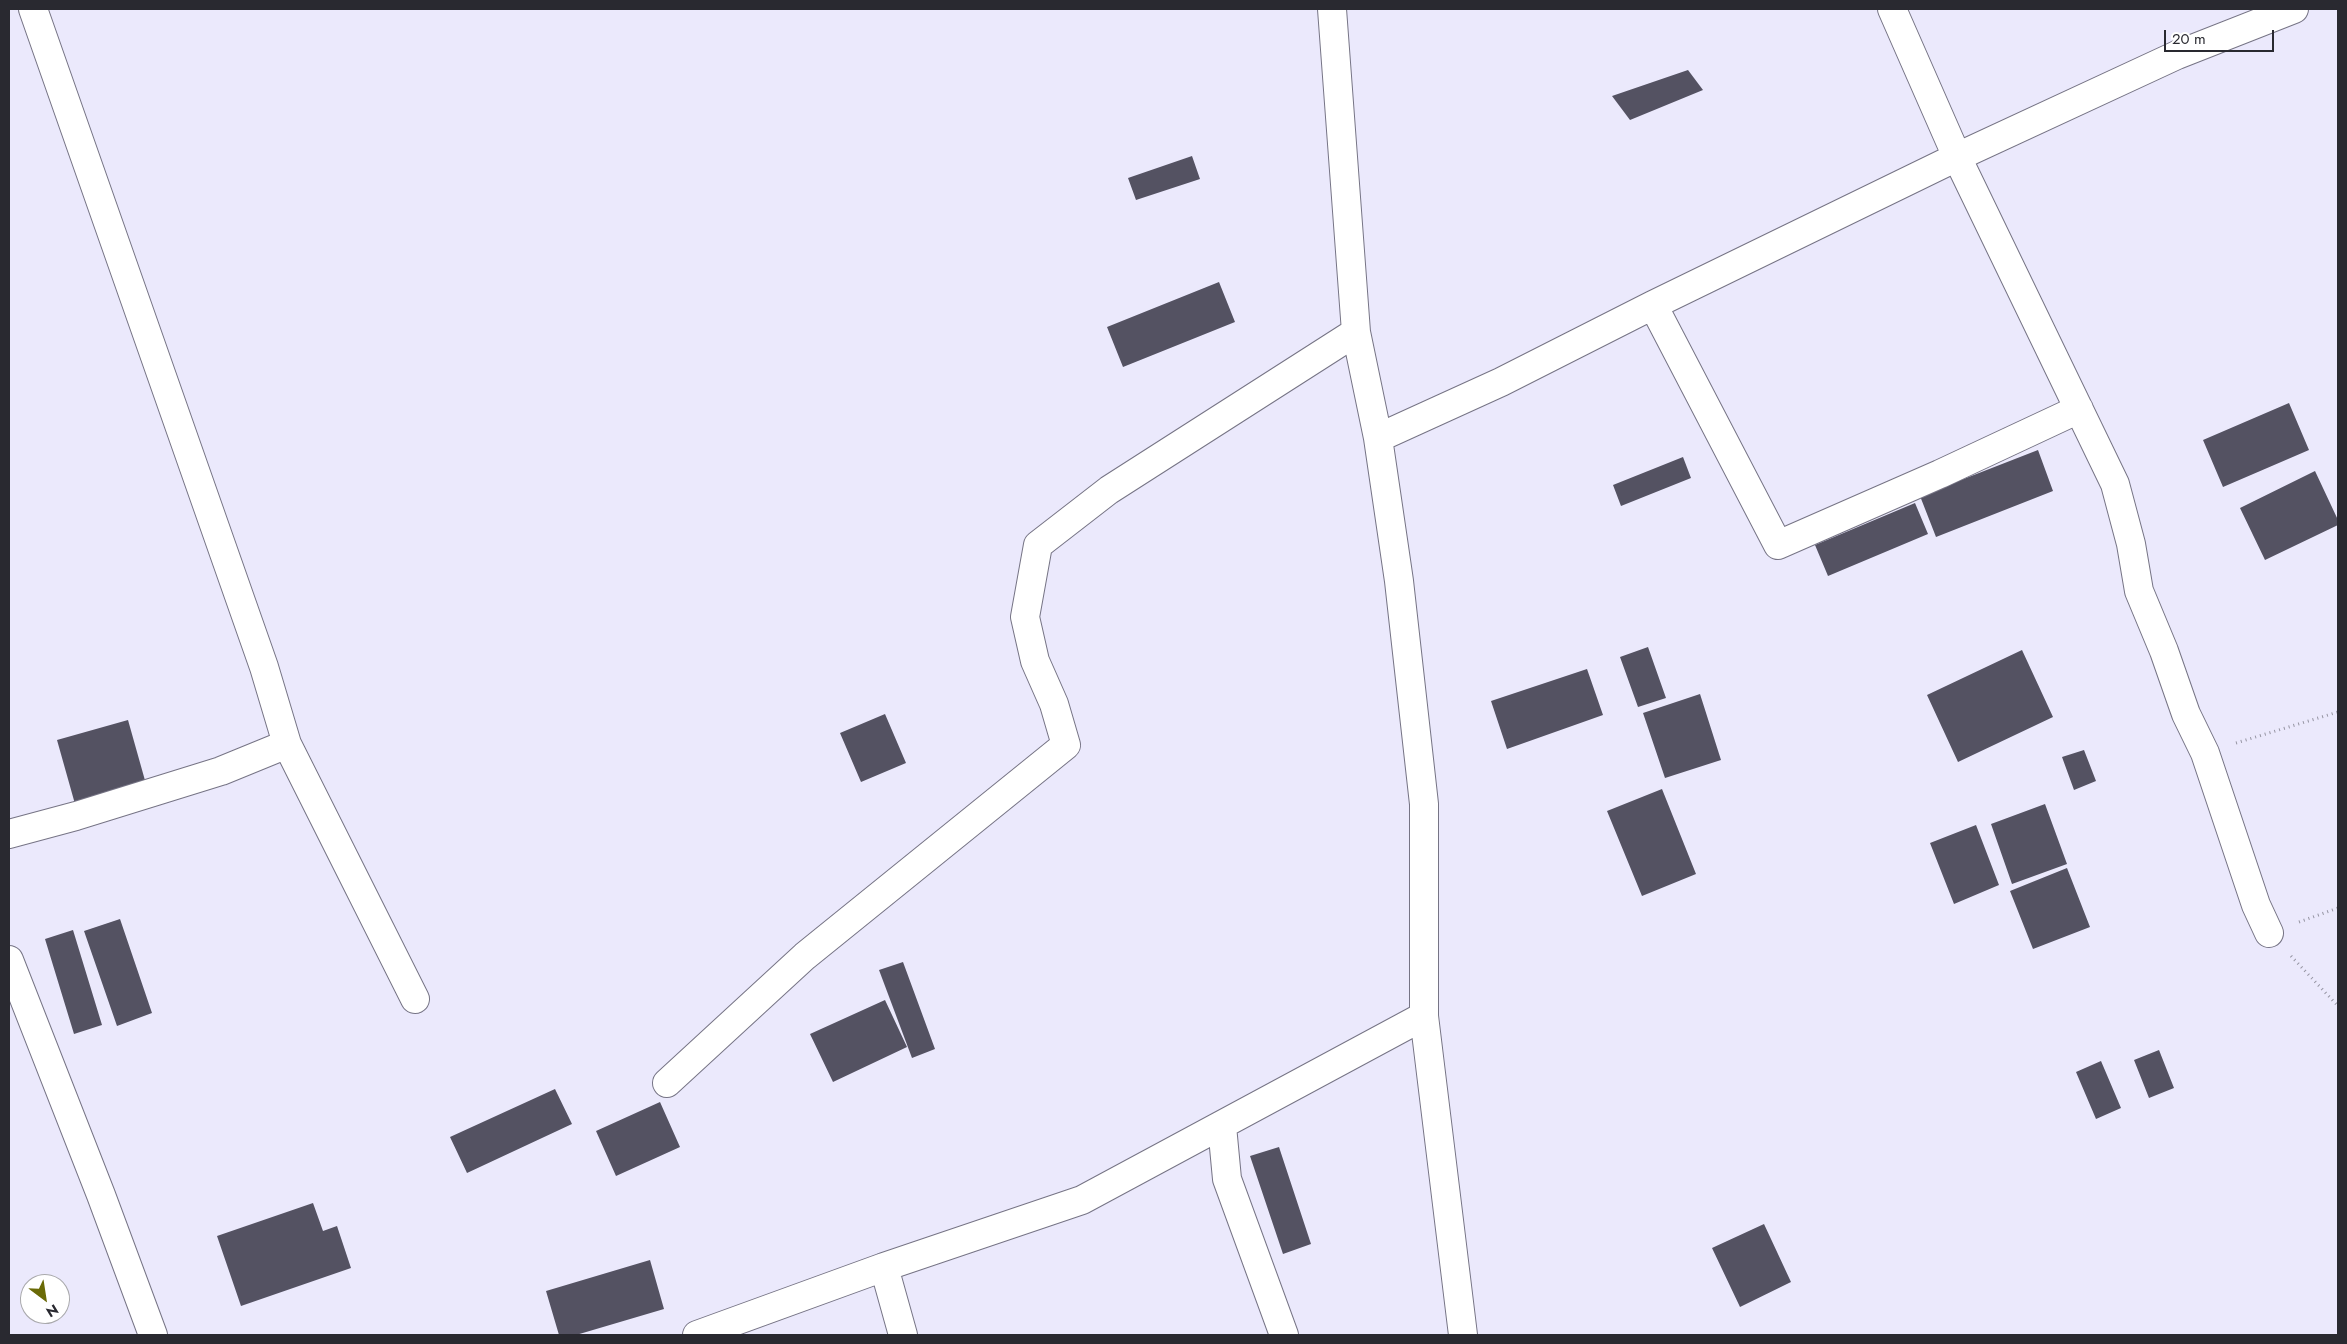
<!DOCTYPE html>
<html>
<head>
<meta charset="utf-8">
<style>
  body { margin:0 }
  #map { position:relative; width:2347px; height:1344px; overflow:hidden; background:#ebe9fc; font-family:Jost,sans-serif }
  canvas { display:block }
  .frame { position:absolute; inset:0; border:10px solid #292930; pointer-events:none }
  .north { position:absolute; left:20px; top:1274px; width:50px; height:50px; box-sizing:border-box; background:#fff; border:1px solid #a9a9ac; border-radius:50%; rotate:149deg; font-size:14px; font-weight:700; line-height:20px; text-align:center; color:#292930 }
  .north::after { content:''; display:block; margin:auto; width:18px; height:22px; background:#6a6a07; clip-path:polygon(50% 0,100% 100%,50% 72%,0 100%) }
  .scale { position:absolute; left:2164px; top:30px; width:110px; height:22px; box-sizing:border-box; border:2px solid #292930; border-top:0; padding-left:6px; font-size:15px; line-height:18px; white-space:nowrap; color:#292930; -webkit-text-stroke:4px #fff; paint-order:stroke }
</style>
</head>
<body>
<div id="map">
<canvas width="2347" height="1344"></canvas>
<div class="frame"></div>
<div class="north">N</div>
<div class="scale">20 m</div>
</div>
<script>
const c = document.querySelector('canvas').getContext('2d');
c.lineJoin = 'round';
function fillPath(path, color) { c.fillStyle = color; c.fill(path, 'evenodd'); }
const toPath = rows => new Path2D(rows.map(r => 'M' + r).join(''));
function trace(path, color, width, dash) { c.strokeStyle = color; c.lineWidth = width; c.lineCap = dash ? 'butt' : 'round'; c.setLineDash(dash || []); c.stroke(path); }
const building = toPath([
  [1688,70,1703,90,1630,120,1612,96],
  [1192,156,1200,179,1136,200,1128,178],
  [1219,282,1235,322,1123,367,1107,327],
  [2289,403,2309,450,2223,487,2203,440],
  [2038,450,2053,491,1936,537,1920,496],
  [1683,457,1691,478,1621,506,1613,485],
  [2315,471,2338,520,2338,525,2265,560,2240,508],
  [1915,503,1928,534,1828,576,1815,545],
  [1648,647,1666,698,1638,707,1620,657],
  [2022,650,2053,717,1958,762,1927,695],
  [1587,669,1603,715,1507,749,1491,701],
  [1700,694,1721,760,1665,778,1643,713],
  [885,714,906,763,861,782,840,733],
  [128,720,146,784,75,804,57,740],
  [2084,750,2096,781,2074,790,2062,757],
  [1662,789,1696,874,1642,896,1607,811],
  [2045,804,2067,864,2012,884,1991,824],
  [1976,825,1999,885,1954,904,1930,843],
  [2067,868,2090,927,2033,949,2010,891],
  [120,919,152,1013,117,1026,84,931],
  [73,930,102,1025,74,1034,45,939],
  [903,962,935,1049,912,1058,879,970],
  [885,1000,907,1047,833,1082,810,1034],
  [2159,1050,2174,1088,2149,1098,2134,1060],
  [2101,1061,2121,1108,2096,1119,2076,1072],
  [555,1089,572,1124,467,1173,450,1137],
  [660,1102,680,1147,616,1176,596,1131],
  [1279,1147,1311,1244,1283,1254,1250,1156],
  [313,1203,323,1231,337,1226,351,1268,241,1306,217,1236],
  [1764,1224,1791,1282,1740,1307,1712,1248],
  [650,1260,664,1309,576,1335,559,1335,546,1291]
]);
const path = toPath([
  [2236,743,2338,712],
  [2299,922,2338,908],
  [2291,956,2338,1006]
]);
const minor = toPath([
  [33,9,264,667,287,744,415,999],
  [1332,9,1356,332,1378,438,1399,581,1424,804,1424,1016,1463,1335],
  [1892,9,1957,157,2115,484,2131,544,2139,591,2164,651,2186,714,2205,753,2256,905,2269,933],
  [1653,305,1778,545,1940,474,2079,409],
  [1378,438,1501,382,1653,305,1957,157,2177,55,2294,9],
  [9,834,76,816,221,771,287,744],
  [9,960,101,1195,153,1335],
  [667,1083,805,956,1066,745,1054,704,1035,661,1025,617,1038,545,1109,490,1356,332],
  [1222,1126,1227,1179,1284,1335],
  [884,1267,903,1335],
  [697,1335,884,1267,1082,1200,1424,1016]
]);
fillPath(building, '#545262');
trace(minor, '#767485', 30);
trace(path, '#9695a3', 3, [1, 4]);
trace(minor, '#fff', 28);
</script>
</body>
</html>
